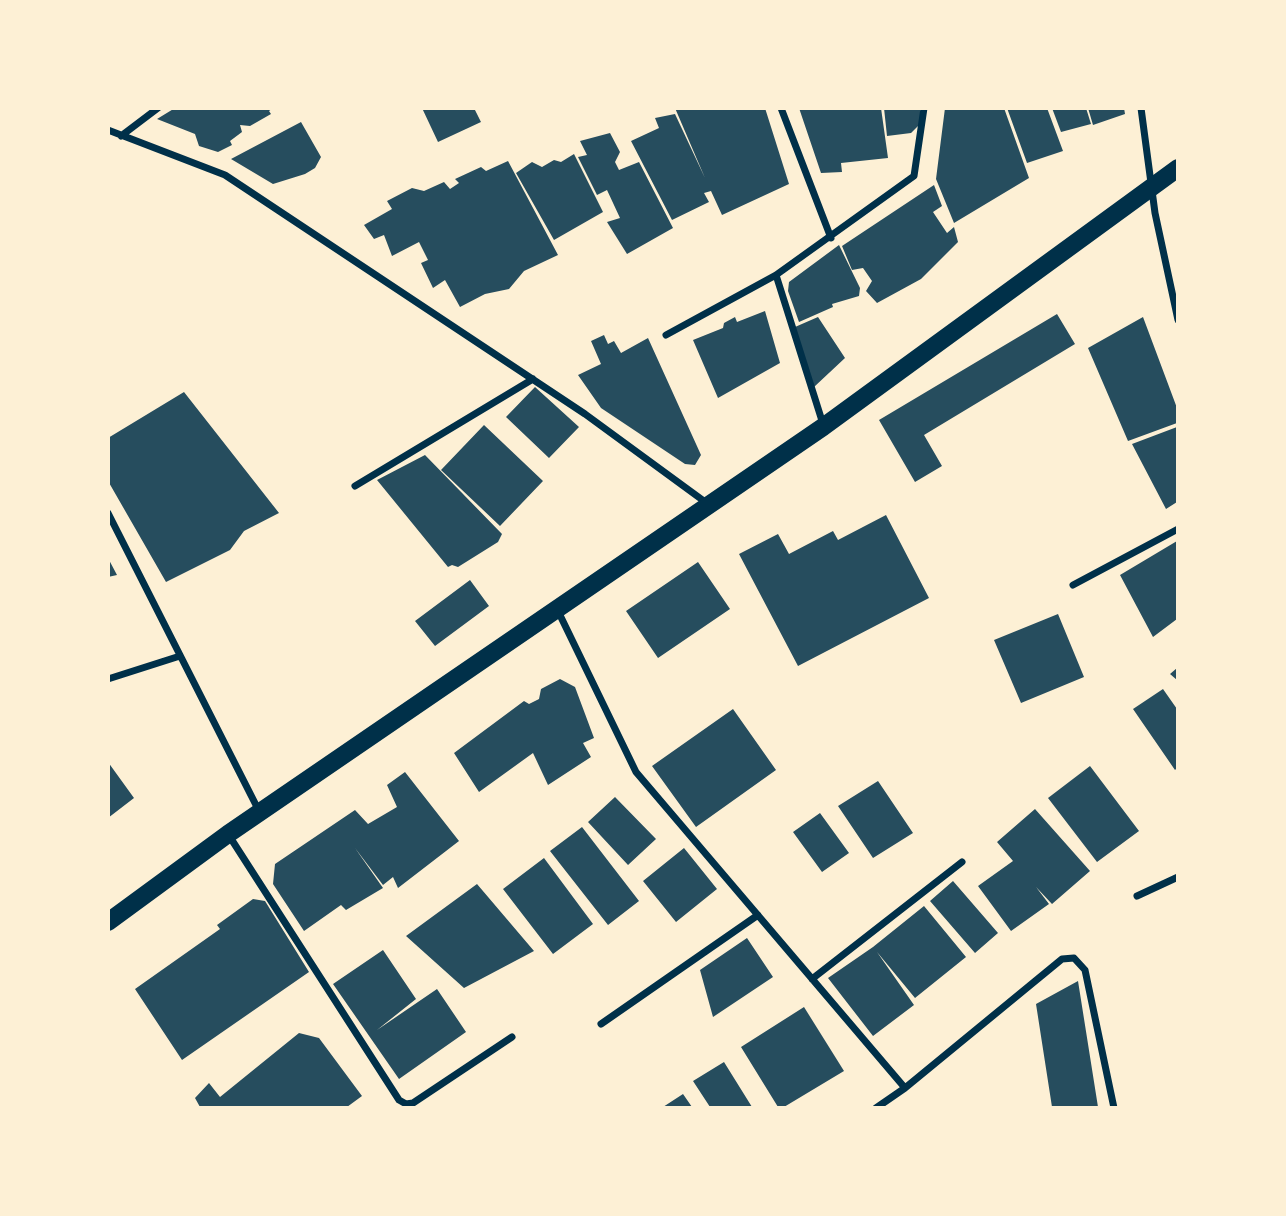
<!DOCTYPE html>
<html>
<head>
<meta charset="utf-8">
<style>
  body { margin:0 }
  #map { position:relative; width:1286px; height:1216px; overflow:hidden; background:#fdf0d5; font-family:"PT Sans",sans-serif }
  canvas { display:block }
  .frame { position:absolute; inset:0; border:110px solid #fdf0d5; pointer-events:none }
</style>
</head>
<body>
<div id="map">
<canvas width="1286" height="1216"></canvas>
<div class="frame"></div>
</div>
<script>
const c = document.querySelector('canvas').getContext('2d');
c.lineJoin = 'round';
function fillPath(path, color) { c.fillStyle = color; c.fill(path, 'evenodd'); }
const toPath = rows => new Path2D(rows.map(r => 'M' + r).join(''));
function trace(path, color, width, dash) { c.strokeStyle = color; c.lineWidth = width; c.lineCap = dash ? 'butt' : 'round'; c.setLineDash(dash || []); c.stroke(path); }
const building = toPath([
  [175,108,273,108,269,111,271,114,250,126,240,125,242,132,230,141,232,145,218,152,199,146,195,134,157,119],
  [422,108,474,108,481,122,438,142],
  [675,108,765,108,789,184,722,215,711,191,704,193,709,202,672,220,631,141,659,128,655,118,675,114,705,178],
  [799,108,881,108,888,158,841,163,842,172,821,173],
  [884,108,920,108,920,124,911,133,887,136],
  [945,108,1004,108,1029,178,954,223,936,179],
  [1007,108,1047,108,1063,151,1027,163],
  [1052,108,1086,108,1091,124,1061,132],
  [1088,108,1124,108,1125,114,1093,125],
  [301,122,321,157,315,168,305,174,273,184,231,159],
  [610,133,620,152,615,162,619,170,639,162,673,228,627,254,607,222,620,218,607,190,597,195,578,157,587,155,580,141],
  [574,154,603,212,554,240,516,173,532,162,542,167,554,160,561,162],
  [508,161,558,255,524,271,509,289,485,294,460,307,445,280,433,288,421,263,428,260,419,242,392,256,384,235,374,239,364,225,392,209,387,201,412,188,424,191,444,182,450,189,459,183,455,179,481,167,486,171],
  [934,185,942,206,933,212,947,233,954,227,958,242,921,279,877,303,866,291,872,281,863,268,852,270,842,246],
  [839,245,860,288,859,296,832,304,833,307,799,322,788,291,789,282],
  [765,311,780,363,718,398,693,340,723,328,724,323,735,317,737,322],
  [1057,314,1075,344,924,435,942,466,915,482,879,420],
  [818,317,845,358,814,387,795,327],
  [1143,317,1177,408,1177,423,1128,441,1088,348],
  [604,335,608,344,614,341,621,353,648,338,701,455,695,465,685,464,601,408,578,375,601,364,591,341],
  [535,387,579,427,549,458,506,417],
  [184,392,279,513,244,531,230,550,166,582,108,481,108,438],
  [484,425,543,481,500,526,441,470],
  [1177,427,1177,502,1166,509,1132,444],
  [425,455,502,534,498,542,458,567,452,565,448,567,377,480],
  [886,515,929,598,798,666,739,554,778,534,789,554,833,531,838,540],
  [1177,541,1177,619,1153,637,1120,575],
  [108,558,117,575,108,577],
  [698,562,730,609,658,658,626,611],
  [470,580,489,606,435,646,415,621],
  [1058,614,1084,677,1021,703,994,640],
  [1177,668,1177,680,1170,674],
  [560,679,575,687,594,738,583,743,591,757,548,785,533,753,479,792,454,753,524,701,529,704,539,699,541,689],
  [1163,689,1177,709,1177,768,1175,770,1133,709],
  [733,709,776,770,696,827,652,766],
  [108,762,134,798,108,818],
  [1090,766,1139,831,1097,862,1048,798],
  [405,772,459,841,398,888,393,877,383,885,355,848,383,888,346,910,341,905,304,931,273,884,275,864,355,810,368,824,397,807,387,785],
  [878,781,913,833,873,858,838,806],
  [615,797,656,839,628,865,588,822],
  [1035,809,1090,871,1052,904,1036,887,1049,904,1011,931,978,886,1013,861,997,842],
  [820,813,849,853,822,872,793,832],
  [582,827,639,901,608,925,550,851],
  [684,848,717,889,676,922,643,881],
  [544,858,593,924,553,954,503,889],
  [953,881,998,933,975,953,930,901],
  [477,884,534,951,464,988,406,936],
  [253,899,265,901,309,972,182,1060,135,989,220,929,217,925],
  [924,906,966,957,915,998,877,952,914,1005,873,1036,828,978,873,947],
  [747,938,773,977,713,1017,700,970],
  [383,950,416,999,377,1030,437,989,466,1032,399,1079,333,984],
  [1078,981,1098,1107,1052,1107,1036,1004],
  [804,1007,844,1071,784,1107,778,1107,741,1047],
  [299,1033,319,1038,362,1096,347,1107,200,1107,195,1098,209,1083,220,1097],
  [724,1062,752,1107,710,1107,693,1081],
  [683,1094,692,1107,663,1107]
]);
const minor = toPath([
  [781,108,831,238],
  [1141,108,1155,213,1178,320],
  [108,130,225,175,585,414,708,504],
  [121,136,158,108],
  [666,335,776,275],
  [823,424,776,275,914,176,924,108],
  [355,486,533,379],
  [108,513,260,813],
  [1073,585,1178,529],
  [558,611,636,772,905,1088,1062,959,1074,958,1085,970,1114,1108],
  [108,679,180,656],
  [228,834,399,1100,406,1104,413,1103,512,1037],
  [1137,896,1178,877],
  [812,979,962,862],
  [601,1024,758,915],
  [876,1108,905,1088]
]);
const primary = toPath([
  [108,922,228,834,823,427,1178,168]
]);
fillPath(building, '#264d5e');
trace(minor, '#003049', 7);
trace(primary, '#003049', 18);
</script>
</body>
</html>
